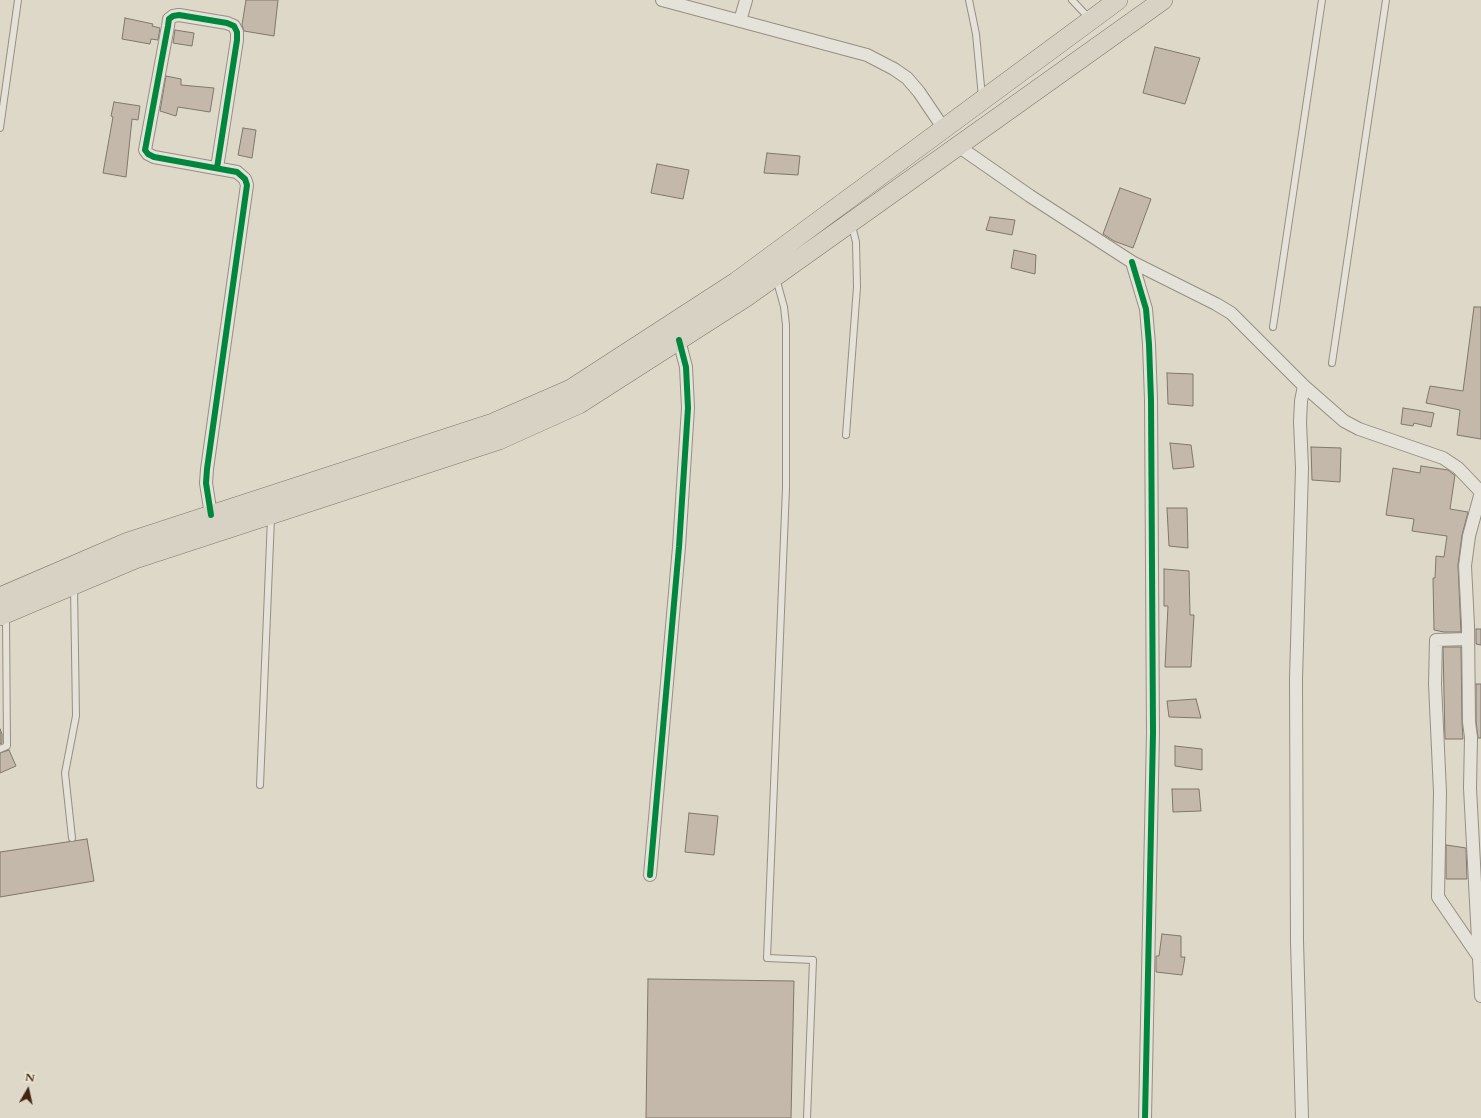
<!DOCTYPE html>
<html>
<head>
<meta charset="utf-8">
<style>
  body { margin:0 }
  #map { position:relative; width:1481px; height:1118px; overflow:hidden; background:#ddd8c7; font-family:Cardo,serif }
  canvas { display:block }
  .north { position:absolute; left:8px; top:1070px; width:40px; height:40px; -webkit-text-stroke:3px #eee8d5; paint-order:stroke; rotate:9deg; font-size:11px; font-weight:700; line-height:16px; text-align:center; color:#442411 }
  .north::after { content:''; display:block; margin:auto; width:14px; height:18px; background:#442411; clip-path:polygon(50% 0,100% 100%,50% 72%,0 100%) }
</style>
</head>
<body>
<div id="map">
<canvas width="1481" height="1118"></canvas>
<div class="north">N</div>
</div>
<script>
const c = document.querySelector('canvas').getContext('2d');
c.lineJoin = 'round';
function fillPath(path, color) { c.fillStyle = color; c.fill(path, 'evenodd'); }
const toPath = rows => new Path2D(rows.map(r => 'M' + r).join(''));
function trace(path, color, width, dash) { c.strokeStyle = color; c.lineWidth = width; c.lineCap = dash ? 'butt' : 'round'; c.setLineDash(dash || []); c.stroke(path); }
const building = toPath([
  [246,0,278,0,274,36,244,31,242,25,246,0],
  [125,18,153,24,152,26,160,28,158,40,151,39,150,44,122,39,125,18],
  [175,30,194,33,192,46,173,43,175,30],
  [1155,47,1200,58,1185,104,1143,93,1155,47],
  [166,76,181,79,181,85,214,88,210,112,178,107,176,116,160,111,166,76],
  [114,102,140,106,138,120,132,119,126,177,103,173,113,117,111,116,114,102],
  [243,128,256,130,252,158,238,155,243,128],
  [767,153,800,156,798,175,764,173,767,153],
  [657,164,689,170,683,199,651,193,657,164],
  [1120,188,1151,199,1133,248,1114,241,1103,234,1120,188],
  [990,217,1015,220,1012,235,986,230,990,217],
  [1014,250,1036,255,1035,274,1011,268,1014,250],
  [1474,307,1481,307,1481,439,1457,435,1460,410,1426,403,1430,386,1463,391,1474,307],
  [1167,373,1193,374,1193,406,1168,404,1167,373],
  [1403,408,1434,413,1431,427,1414,423,1413,426,1401,424,1403,408],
  [1170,443,1191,445,1194,467,1173,469,1170,443],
  [1311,447,1341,448,1340,482,1312,480,1311,447],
  [1421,466,1448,470,1453,474,1455,475,1450,509,1468,512,1462,535,1458,565,1461,632,1444,632,1434,630,1433,578,1435,578,1436,556,1444,557,1447,536,1412,531,1414,519,1386,515,1393,468,1420,473,1421,466],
  [1167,508,1187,508,1188,548,1169,546,1167,508],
  [1164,569,1189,571,1190,615,1194,615,1191,667,1165,667,1168,606,1164,606,1164,569],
  [1476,629,1481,629,1481,645,1476,644,1476,629],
  [1443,647,1461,647,1462,722,1463,739,1445,739,1443,647],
  [1476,684,1481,684,1481,738,1478,738,1476,721,1476,684],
  [1196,699,1201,718,1169,717,1167,701,1196,699],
  [0,729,2,734,2,743,0,744,0,729],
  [1175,746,1202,749,1202,770,1175,766,1175,746],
  [9,750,16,766,0,773,0,753,9,750],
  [1172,789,1199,789,1201,811,1173,812,1172,789],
  [689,813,718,816,714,855,685,852,689,813],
  [87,839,94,881,0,897,0,852,87,839],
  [1446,845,1466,848,1467,879,1446,879,1446,845],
  [1162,934,1181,936,1181,957,1185,957,1182,975,1156,972,1156,956,1159,956,1162,934],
  [648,979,794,981,791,1118,646,1118,648,979]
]);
const service = toPath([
  [969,0,976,34,982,97],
  [1072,0,1089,18],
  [0,128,18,0],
  [776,278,784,307,786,325,786,488,767,958,813,960,807,1118],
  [1273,327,1322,0],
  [1332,363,1386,0],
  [846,435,857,287,856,242,852,226],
  [0,749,7,746,6,617],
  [260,785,271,518],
  [72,838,65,773,76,716,74,588]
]);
const minor = toPath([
  [662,0,867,55,894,69,907,78,919,92,944,129],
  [740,21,746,0],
  [958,146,1030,196,1132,262,1216,304,1231,313,1304,386,1344,421,1359,429,1443,458,1458,468,1481,492],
  [1132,262,1146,309,1149,344,1151,400,1153,733,1145,1118],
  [1481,492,1469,536,1465,566,1468,625,1469,722,1471,737,1470,788,1481,996],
  [211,515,206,483,207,469,247,185,245,179,237,172,154,157,148,154,145,150,168,26,169,19,173,16,179,15,227,23,234,26,237,32,237,40,217,168],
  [1468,639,1436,640,1435,684,1440,792,1438,897,1479,957],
  [650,875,679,547,688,408,686,367,679,340],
  [1302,1118,1297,941,1296,679,1302,468,1300,422,1301,401,1304,386]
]);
const trunk = toPath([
  [0,597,128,542,493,423,571,389,736,282,1118,0],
  [0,616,135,559,499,440,579,404,746,297,1163,0]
]);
const cycleway = toPath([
  [1132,262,1146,309,1149,344,1151,400,1153,733,1145,1118],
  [211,515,206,483,207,469,247,185,245,179,237,172,154,157,148,154,145,150,168,26,169,19,173,16,179,15,227,23,234,26,237,32,237,40,217,168],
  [650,875,679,547,688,408,686,367,679,340]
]);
fillPath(building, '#c4b8aa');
trace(building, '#80776c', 1);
trace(service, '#968f83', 8);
trace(minor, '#968f83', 14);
trace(trunk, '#80776c', 20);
trace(service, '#e5e2da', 6);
trace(minor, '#e5e2da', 12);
trace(trunk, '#d8d2c5', 19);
trace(cycleway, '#00873e', 6);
</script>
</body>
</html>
